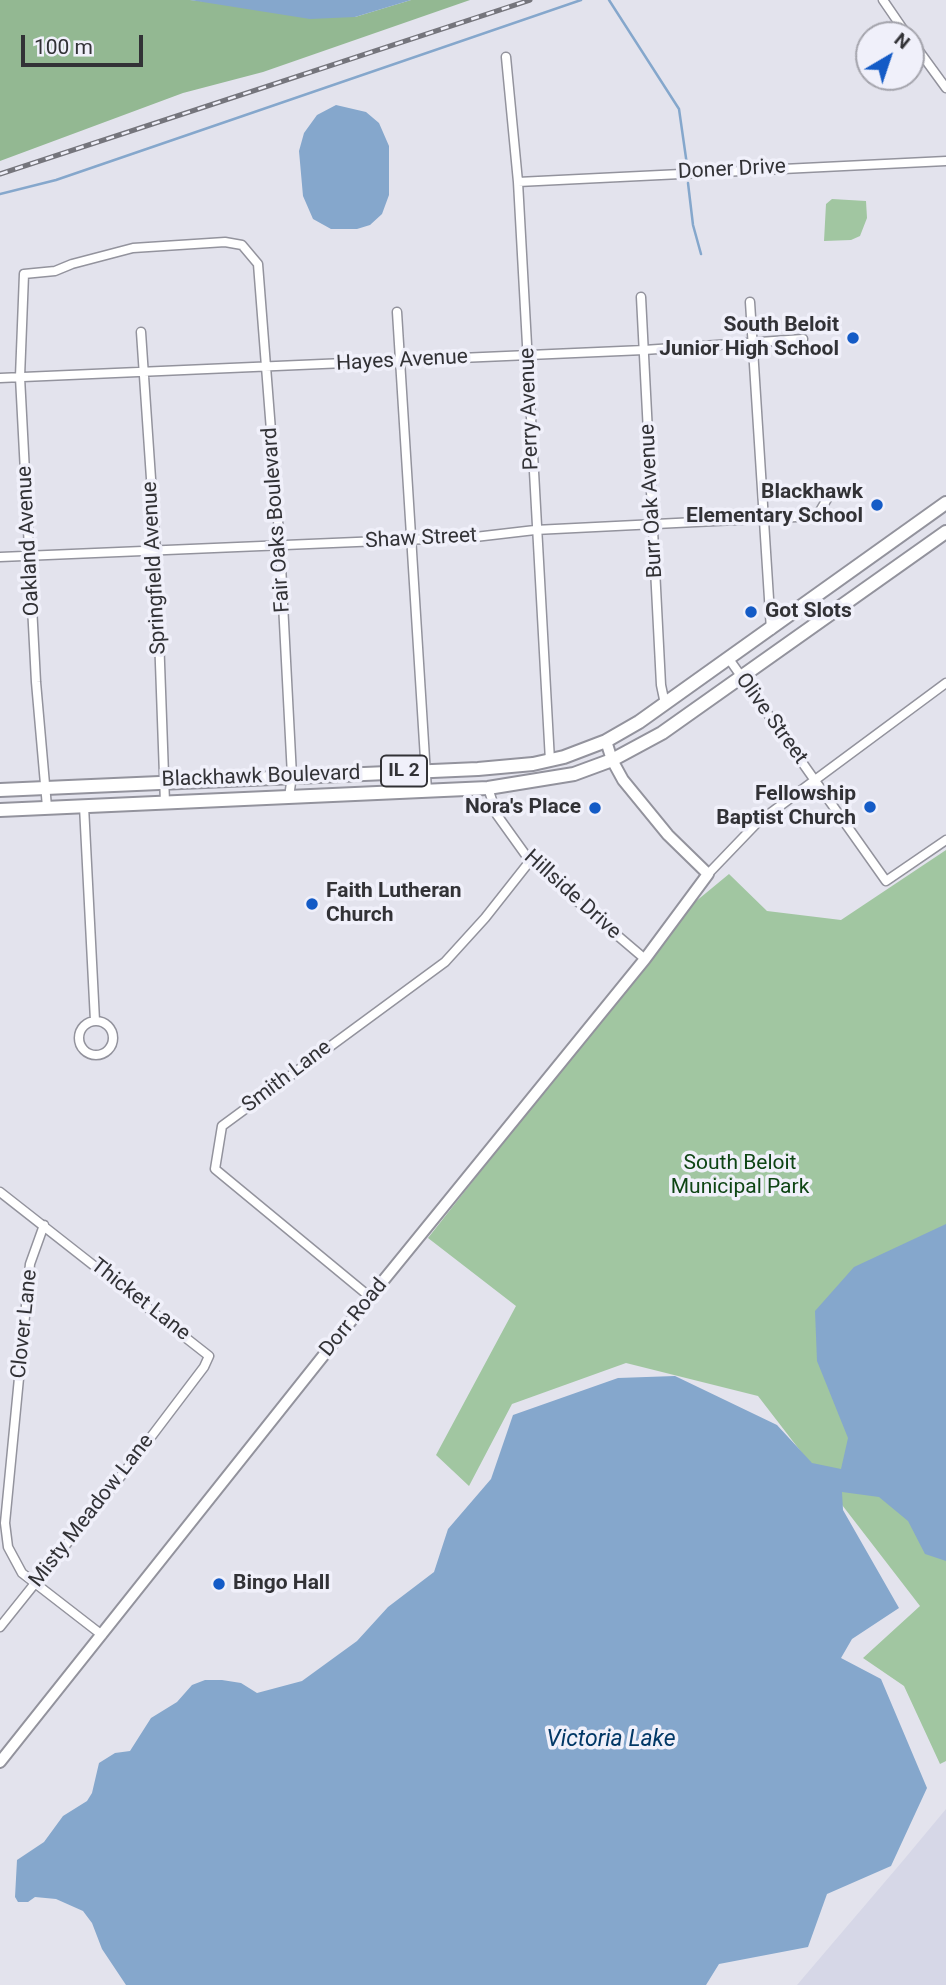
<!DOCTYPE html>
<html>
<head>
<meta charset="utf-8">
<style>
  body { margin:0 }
  #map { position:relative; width:946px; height:1985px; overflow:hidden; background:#e3e3ed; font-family:Roboto,sans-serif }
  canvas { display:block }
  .north { position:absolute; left:855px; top:21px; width:70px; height:70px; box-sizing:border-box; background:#f0f0fa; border:2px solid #a4a4ac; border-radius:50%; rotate:39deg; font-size:19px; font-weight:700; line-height:28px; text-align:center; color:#323236 }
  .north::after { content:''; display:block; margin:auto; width:24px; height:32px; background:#145bc6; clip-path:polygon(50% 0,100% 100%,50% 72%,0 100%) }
  .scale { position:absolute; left:21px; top:35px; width:122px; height:32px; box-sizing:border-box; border:4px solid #323236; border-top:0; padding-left:9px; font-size:21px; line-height:24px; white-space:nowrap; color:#323236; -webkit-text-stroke:5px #f0f0fa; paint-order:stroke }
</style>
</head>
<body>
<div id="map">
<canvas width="946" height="1985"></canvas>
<div class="north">N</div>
<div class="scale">100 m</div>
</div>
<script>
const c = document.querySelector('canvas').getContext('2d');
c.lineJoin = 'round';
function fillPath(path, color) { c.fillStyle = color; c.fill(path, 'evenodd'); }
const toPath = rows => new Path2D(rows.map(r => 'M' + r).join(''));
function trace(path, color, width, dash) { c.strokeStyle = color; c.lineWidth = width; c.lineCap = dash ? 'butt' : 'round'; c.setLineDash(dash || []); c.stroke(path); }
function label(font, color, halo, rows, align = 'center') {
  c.font = font + ' Roboto,sans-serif'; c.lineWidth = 7; c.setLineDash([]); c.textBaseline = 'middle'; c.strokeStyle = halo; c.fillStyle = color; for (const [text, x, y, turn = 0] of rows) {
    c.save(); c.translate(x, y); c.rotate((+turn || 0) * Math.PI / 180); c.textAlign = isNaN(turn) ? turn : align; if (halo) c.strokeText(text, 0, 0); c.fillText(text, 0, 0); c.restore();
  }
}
const built = toPath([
  [946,1809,946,1985,797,1985,901,1863]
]);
const green = toPath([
  [832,199,866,201,867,218,860,236,851,240,824,241,826,204],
  [946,850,946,1761,940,1764,904,1686,863,1658,920,1606,758,1396,626,1363,512,1404,469,1486,436,1455,516,1306,428,1238,689,907,729,874,767,911,841,920]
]);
const forest = toPath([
  [0,0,190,0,355,17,411,0,470,0,263,72,183,93,0,161]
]);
const water = toPath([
  [190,0,411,0,355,17,310,19],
  [336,105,366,112,379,123,389,146,389,195,382,214,370,225,357,229,331,229,313,219,303,196,299,151,304,133,317,115],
  [946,1224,946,1561,925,1554,908,1521,879,1497,842,1492,843,1510,899,1608,852,1639,841,1658,881,1679,927,1788,891,1866,827,1894,808,1947,719,1964,706,1985,126,1985,102,1949,92,1923,83,1911,56,1899,35,1897,28,1902,18,1902,15,1897,17,1860,44,1842,63,1816,87,1801,92,1793,99,1763,115,1753,130,1751,151,1718,177,1702,192,1685,205,1680,222,1680,241,1683,257,1693,302,1681,357,1641,388,1607,434,1572,448,1529,491,1479,513,1415,618,1378,675,1376,777,1425,812,1463,841,1469,848,1438,817,1361,815,1311,854,1267]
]);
const stream = toPath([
  [609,0,679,109,687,165],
  [688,183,693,225,701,254],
  [0,194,56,180,581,0]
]);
const street = toPath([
  [883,0,907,35],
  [911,40,946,88],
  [506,57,518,182,550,761],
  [518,182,946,161],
  [641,297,661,685,665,704],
  [750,302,771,630],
  [397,312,427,791],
  [141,332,156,552,165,803],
  [0,378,644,350,803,339],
  [0,557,475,537,535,530,817,516,830,494],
  [729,659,886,881,946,840],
  [488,788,497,815,530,861,645,959],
  [84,806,95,1021],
  [47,807,36,682,20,377,24,274,55,271,72,264,133,248,225,242,242,245,258,264,280,546,292,776,289,797],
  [708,874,757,823,946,683],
  '79 1038a17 17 0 1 1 34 0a17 17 0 1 1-34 0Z',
  [0,1192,209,1356,204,1367,129,1466,0,1627],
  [44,1225,30,1264,5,1523,8,1547,22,1573,102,1635],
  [370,1297,215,1169,222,1126,445,962,485,918,530,861]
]);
const secondary = toPath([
  [0,1762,370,1297,645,959,708,874,668,835,623,780,612,760,606,741]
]);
const primary = toPath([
  [0,790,478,769,533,764,564,757,606,741,639,722,946,503],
  [0,810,488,788,574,774,612,760,662,733,946,532]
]);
const rail = toPath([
  [0,174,530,0]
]);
const markers = [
  [853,338,7,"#145bc6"],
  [877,505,7,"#145bc6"],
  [751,612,7,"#145bc6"],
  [870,807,7,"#145bc6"],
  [595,808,7,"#145bc6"],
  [312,904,7,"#145bc6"],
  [219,1584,7,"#145bc6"]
];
const shields = [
  [404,771,46]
];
const shieldNames = [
  ["IL 2",404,771]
];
const streetNames = [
  ["Doner Drive",732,170,-3],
  ["Hayes Avenue",402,361,-3],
  ["Perry Avenue",530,409,-92],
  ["Burr Oak Avenue",652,501,-93],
  ["Fair Oaks Boulevard",277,520,-94],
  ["Shaw Street",421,539,-3],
  ["Oakland Avenue",29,541,-93],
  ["Springfield Avenue",155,568,-93],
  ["Olive Street",771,719,54],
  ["Blackhawk Boulevard",261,777,-2],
  ["Hillside Drive",572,895,42],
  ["Smith Lane",287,1077,-37],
  ["Thicket Lane",140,1300,38],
  ["Dorr Road",354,1318,-51],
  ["Clover Lane",25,1324,-84],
  ["Misty Meadow Lane",92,1511,-52]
];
const poiNames = [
  ["South Beloit",839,326],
  ["Junior High School",839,350],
  ["Blackhawk",863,493],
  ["Elementary School",863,517],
  ["Got Slots",765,612,"left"],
  ["Fellowship",856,795],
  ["Baptist Church",856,819],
  ["Nora's Place",581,808],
  ["Faith Lutheran",326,892,"left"],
  ["Church",326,916,"left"],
  ["Bingo Hall",233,1584,"left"]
];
const parkNames = [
  ["South Beloit",740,1164],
  ["Municipal Park",740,1188]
];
const waterNames = [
  ["Victoria Lake",611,1740]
];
fillPath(built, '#d6d7e7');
fillPath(green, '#a1c6a1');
fillPath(forest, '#93b892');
fillPath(water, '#85a7cc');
trace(stream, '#85a7cc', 2.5);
trace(street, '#93939d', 11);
trace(secondary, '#93939d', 14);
trace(primary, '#93939d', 16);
trace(street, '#fff', 8);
trace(secondary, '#fff', 10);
trace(primary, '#fff', 12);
trace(rail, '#75757c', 5);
trace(rail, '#f0f0fa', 2.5, [8]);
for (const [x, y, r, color] of markers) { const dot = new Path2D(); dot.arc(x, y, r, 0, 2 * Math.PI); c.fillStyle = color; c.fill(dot); trace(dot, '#f0f0fa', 2.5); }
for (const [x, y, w] of shields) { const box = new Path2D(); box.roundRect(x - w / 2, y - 15.5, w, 31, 5); c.fillStyle = '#f0f0fa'; c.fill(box); trace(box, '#323236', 2); }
label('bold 19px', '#323236', null, shieldNames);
label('21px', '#323236', '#f0f0fa', streetNames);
label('bold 21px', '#323236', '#f0f0fa', poiNames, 'right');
label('21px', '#0e4514', '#f0f0fa', parkNames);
label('italic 23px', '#023866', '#f0f0fa', waterNames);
</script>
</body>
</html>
